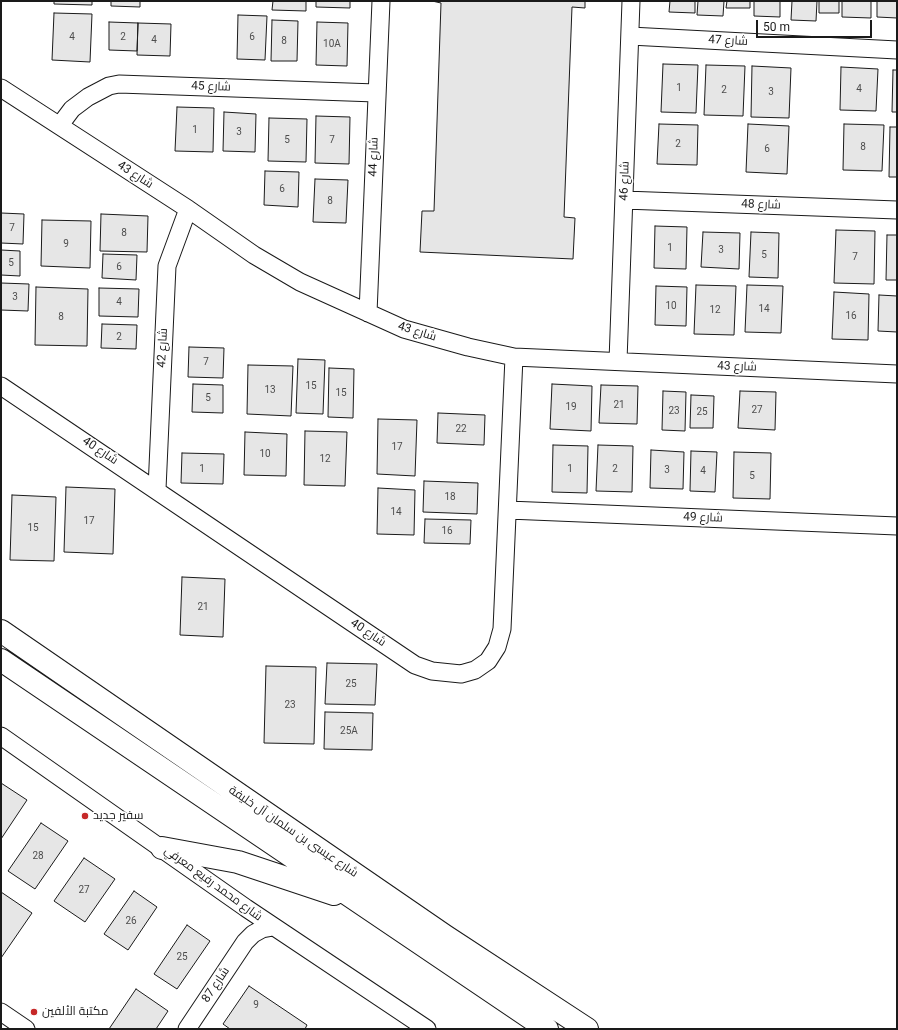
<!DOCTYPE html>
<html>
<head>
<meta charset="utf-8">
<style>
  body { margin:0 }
  #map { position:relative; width:898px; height:1030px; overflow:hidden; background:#fff; font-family:Roboto,sans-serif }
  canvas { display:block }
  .frame { position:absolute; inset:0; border:2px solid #1a1a1a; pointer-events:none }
  .scale { position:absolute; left:756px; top:20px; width:116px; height:18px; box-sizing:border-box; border:2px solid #1a1a1a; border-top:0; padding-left:5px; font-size:12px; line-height:14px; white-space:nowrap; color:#1a1a1a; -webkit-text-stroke:3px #fff; paint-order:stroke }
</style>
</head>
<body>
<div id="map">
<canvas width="898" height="1030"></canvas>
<div class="frame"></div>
<div class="scale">50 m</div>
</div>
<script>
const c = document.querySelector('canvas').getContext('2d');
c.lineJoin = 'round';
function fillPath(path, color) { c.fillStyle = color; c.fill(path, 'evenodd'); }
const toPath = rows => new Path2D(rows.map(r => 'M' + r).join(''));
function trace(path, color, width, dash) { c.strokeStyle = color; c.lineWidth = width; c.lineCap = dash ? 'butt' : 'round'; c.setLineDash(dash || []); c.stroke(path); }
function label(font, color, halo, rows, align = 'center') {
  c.font = font + ' Roboto,Cairo,sans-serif'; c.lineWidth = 3; c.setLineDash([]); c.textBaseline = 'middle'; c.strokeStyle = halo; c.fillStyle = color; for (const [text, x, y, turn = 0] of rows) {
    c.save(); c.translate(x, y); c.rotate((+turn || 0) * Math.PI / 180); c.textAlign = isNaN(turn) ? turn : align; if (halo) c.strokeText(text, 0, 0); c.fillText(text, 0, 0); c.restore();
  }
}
const building = toPath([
  [54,1,92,1,92,5,54,4,54,1],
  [111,1,140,1,140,7,111,6,111,1],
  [273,1,306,1,306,11,272,10,273,1],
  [316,1,350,1,350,8,316,7,316,1],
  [432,1,585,1,585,8,572,7,564,217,575,218,573,259,420,252,422,211,434,211,441,3,432,1],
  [670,1,695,1,695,13,669,12,670,1],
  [698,1,724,1,723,16,697,15,698,1],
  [727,1,750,1,750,8,726,8,727,1],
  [754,1,780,1,780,17,754,16,754,1],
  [792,1,817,1,816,21,791,20,792,1],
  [819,1,839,1,839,13,819,13,819,1],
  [842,1,871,1,871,18,842,17,842,1],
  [877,1,897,1,897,18,877,17,877,1],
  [54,13,92,14,90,62,52,60,54,13],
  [238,15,267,16,265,60,237,59,238,15],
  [272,20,298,21,297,61,271,61,272,20],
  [109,22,138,23,137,51,109,50,109,22],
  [317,22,348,23,347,66,316,65,317,22],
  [138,23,171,24,170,56,137,55,138,23],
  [663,64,698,65,696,113,661,112,663,64],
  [706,65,745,66,743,116,704,115,706,65],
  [752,66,791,68,789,118,751,117,752,66],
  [841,67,878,69,876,111,840,110,841,67],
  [893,70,897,70,897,112,892,112,893,70],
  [177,107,214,108,213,152,175,151,177,107],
  [224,112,256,114,255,152,223,151,224,112],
  [316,116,350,117,349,164,315,163,316,116],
  [269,118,307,119,306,162,268,161,269,118],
  [659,124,698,125,697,165,657,164,659,124],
  [748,124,789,126,787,174,746,172,748,124],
  [844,124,884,125,882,171,843,170,844,124],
  [890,127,897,127,897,177,889,177,890,127],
  [265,171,299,172,298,207,264,205,265,171],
  [315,179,348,180,346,223,313,222,315,179],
  [1,213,24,214,23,244,1,243,1,213],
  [101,214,148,216,147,252,100,251,101,214],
  [42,220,91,221,90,268,41,266,42,220],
  [655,226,687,227,686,269,654,268,655,226],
  [836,230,875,231,874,284,834,283,836,230],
  [703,232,740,233,739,269,701,267,703,232],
  [751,232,779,233,778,278,749,277,751,232],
  [887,235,897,235,897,280,886,280,887,235],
  [1,250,20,251,20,276,1,275,1,250],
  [103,254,137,255,136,280,102,278,103,254],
  [1,283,29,284,28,311,1,310,1,283],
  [696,285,736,286,734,335,694,334,696,285],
  [747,285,783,286,781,333,745,332,747,285],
  [656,286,687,287,686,326,655,325,656,286],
  [36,287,88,289,87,346,35,345,36,287],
  [99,288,139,289,138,317,99,316,99,288],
  [834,292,869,294,868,340,832,339,834,292],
  [879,295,897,296,897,332,878,331,879,295],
  [102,324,137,325,136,349,101,348,102,324],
  [189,347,224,348,223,378,188,377,189,347],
  [298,359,325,360,323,414,296,413,298,359],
  [248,365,293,366,291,416,247,414,248,365],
  [329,368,354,369,353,418,328,417,329,368],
  [193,384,223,385,223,413,192,412,193,384],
  [552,384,592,386,591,431,550,429,552,384],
  [601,385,638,386,637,424,599,423,601,385],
  [663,391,686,392,685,431,662,430,663,391],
  [740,391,776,392,775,430,738,428,740,391],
  [691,395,714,396,713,428,690,428,691,395],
  [438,413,485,415,484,445,437,443,438,413],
  [378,419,417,420,415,476,377,474,378,419],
  [305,431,347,432,345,486,304,485,305,431],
  [245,432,287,434,286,476,244,475,245,432],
  [553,445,588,446,587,493,552,492,553,445],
  [598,445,633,446,632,492,596,491,598,445],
  [651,450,684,452,683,489,650,488,651,450],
  [691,451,717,452,715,492,690,491,691,451],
  [734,452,771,453,770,499,733,498,734,452],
  [182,453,224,454,223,484,181,483,182,453],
  [424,481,478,483,477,514,423,512,424,481],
  [66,487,115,489,113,554,64,552,66,487],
  [378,488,415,490,414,535,377,534,378,488],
  [12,495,56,497,54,561,10,560,12,495],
  [425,519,471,520,470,544,424,543,425,519],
  [182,577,225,579,223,637,180,635,182,577],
  [327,663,377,664,375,705,325,704,327,663],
  [266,666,316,667,314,744,264,743,266,666],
  [325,712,373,713,372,750,324,749,325,712],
  [1,783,27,800,1,839,1,783],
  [41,823,68,841,35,889,8,871,41,823],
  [84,858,115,879,85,922,54,901,84,858],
  [134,891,157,907,128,950,104,934,134,891],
  [1,892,32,913,1,958,1,892],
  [187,925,210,941,177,989,154,974,187,925],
  [249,986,307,1025,305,1029,230,1029,223,1024,249,986],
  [136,989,168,1011,156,1029,109,1029,136,989]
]);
const minor = toPath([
  [630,36,897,50],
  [1,88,188,209,254,255,300,282,404,329,468,347,514,357,897,374],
  [60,125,72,109,88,97,109,86,119,84,376,93],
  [624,200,897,210],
  [368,313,381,1],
  [618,361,631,1],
  [1,386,415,665,432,671,461,674,475,670,488,661,497,647,502,629,514,357],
  [157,489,167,266,188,209],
  [508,510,897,526],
  [1,736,246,908,427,1029],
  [1,1012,26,1029],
  [187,1029,245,942,253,934,262,929,273,927]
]);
const highway = toPath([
  [1,631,445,936,587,1029],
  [1,660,547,1029],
  [162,848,238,862,334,894]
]);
const markers = [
  [85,816,4,"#c62828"],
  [34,1012,4,"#c62828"]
];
const numberNames = [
  ["4",72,37],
  ["2",123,37],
  ["6",252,37],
  ["4",154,40],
  ["8",284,41],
  ["10A",332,44],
  ["1",679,88],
  ["4",859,89],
  ["2",724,90],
  ["3",771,92],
  ["1",195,130],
  ["3",239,132],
  ["5",287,140],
  ["7",332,140],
  ["2",678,144],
  ["8",863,147],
  ["6",767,149],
  ["6",282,189],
  ["8",330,201],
  ["7",12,228],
  ["8",124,233],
  ["9",66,244],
  ["1",670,248],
  ["3",721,250],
  ["5",764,255],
  ["7",855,257],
  ["5",11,263],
  ["6",119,267],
  ["3",15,297],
  ["4",119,302],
  ["10",671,306],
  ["14",764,309],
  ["12",715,310],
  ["16",851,316],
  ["8",61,317],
  ["2",119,337],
  ["7",206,362],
  ["15",311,386],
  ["13",270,390],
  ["15",341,393],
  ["5",208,398],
  ["21",619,405],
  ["19",571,407],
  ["27",757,410],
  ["23",674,411],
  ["25",702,412],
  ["22",461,429],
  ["17",397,447],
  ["10",265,454],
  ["12",325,459],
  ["1",202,469],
  ["1",570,469],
  ["2",615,469],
  ["3",667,470],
  ["4",703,471],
  ["5",752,476],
  ["18",450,497],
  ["14",396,512],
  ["17",89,521],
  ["15",33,528],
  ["16",447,531],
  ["21",203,607],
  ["25",351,684],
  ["23",290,705],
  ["25A",349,731],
  ["28",38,856],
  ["27",84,890],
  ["26",131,921],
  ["25",182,957],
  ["9",256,1005]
];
const streetNames = [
  ["شارع 47",728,41,3],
  ["شارع 45",211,87,2],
  ["شارع 44",374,157,-88],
  ["شارع 43",135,175,33],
  ["شارع 46",625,181,-88],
  ["شارع 48",761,205,2],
  ["شارع 43",417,332,17],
  ["شارع 42",163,348,-87],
  ["شارع 43",737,367,2],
  ["شارع 40",100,451,34],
  ["شارع 49",703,518,2],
  ["شارع 40",368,633,34],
  ["شارع عيسى بن سلمان آل خليفة",293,832,34],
  ["شارع محمد رفيع معرفي",213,884,36],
  ["شارع 87",216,985,-56]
];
const poiNames = [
  ["سفير جديد",93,816],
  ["مكتبة الألفين",42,1012]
];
fillPath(building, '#e6e6e6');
trace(building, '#1a1a1a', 1);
trace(minor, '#1a1a1a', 19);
trace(highway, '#1a1a1a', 24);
trace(minor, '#fff', 17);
trace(highway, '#fff', 22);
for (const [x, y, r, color] of markers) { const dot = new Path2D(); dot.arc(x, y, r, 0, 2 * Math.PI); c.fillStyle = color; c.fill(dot); trace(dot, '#fff', 1.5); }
label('10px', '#4d4d4d', null, numberNames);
label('12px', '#1a1a1a', '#fff', streetNames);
label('12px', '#1a1a1a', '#fff', poiNames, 'left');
</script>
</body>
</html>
